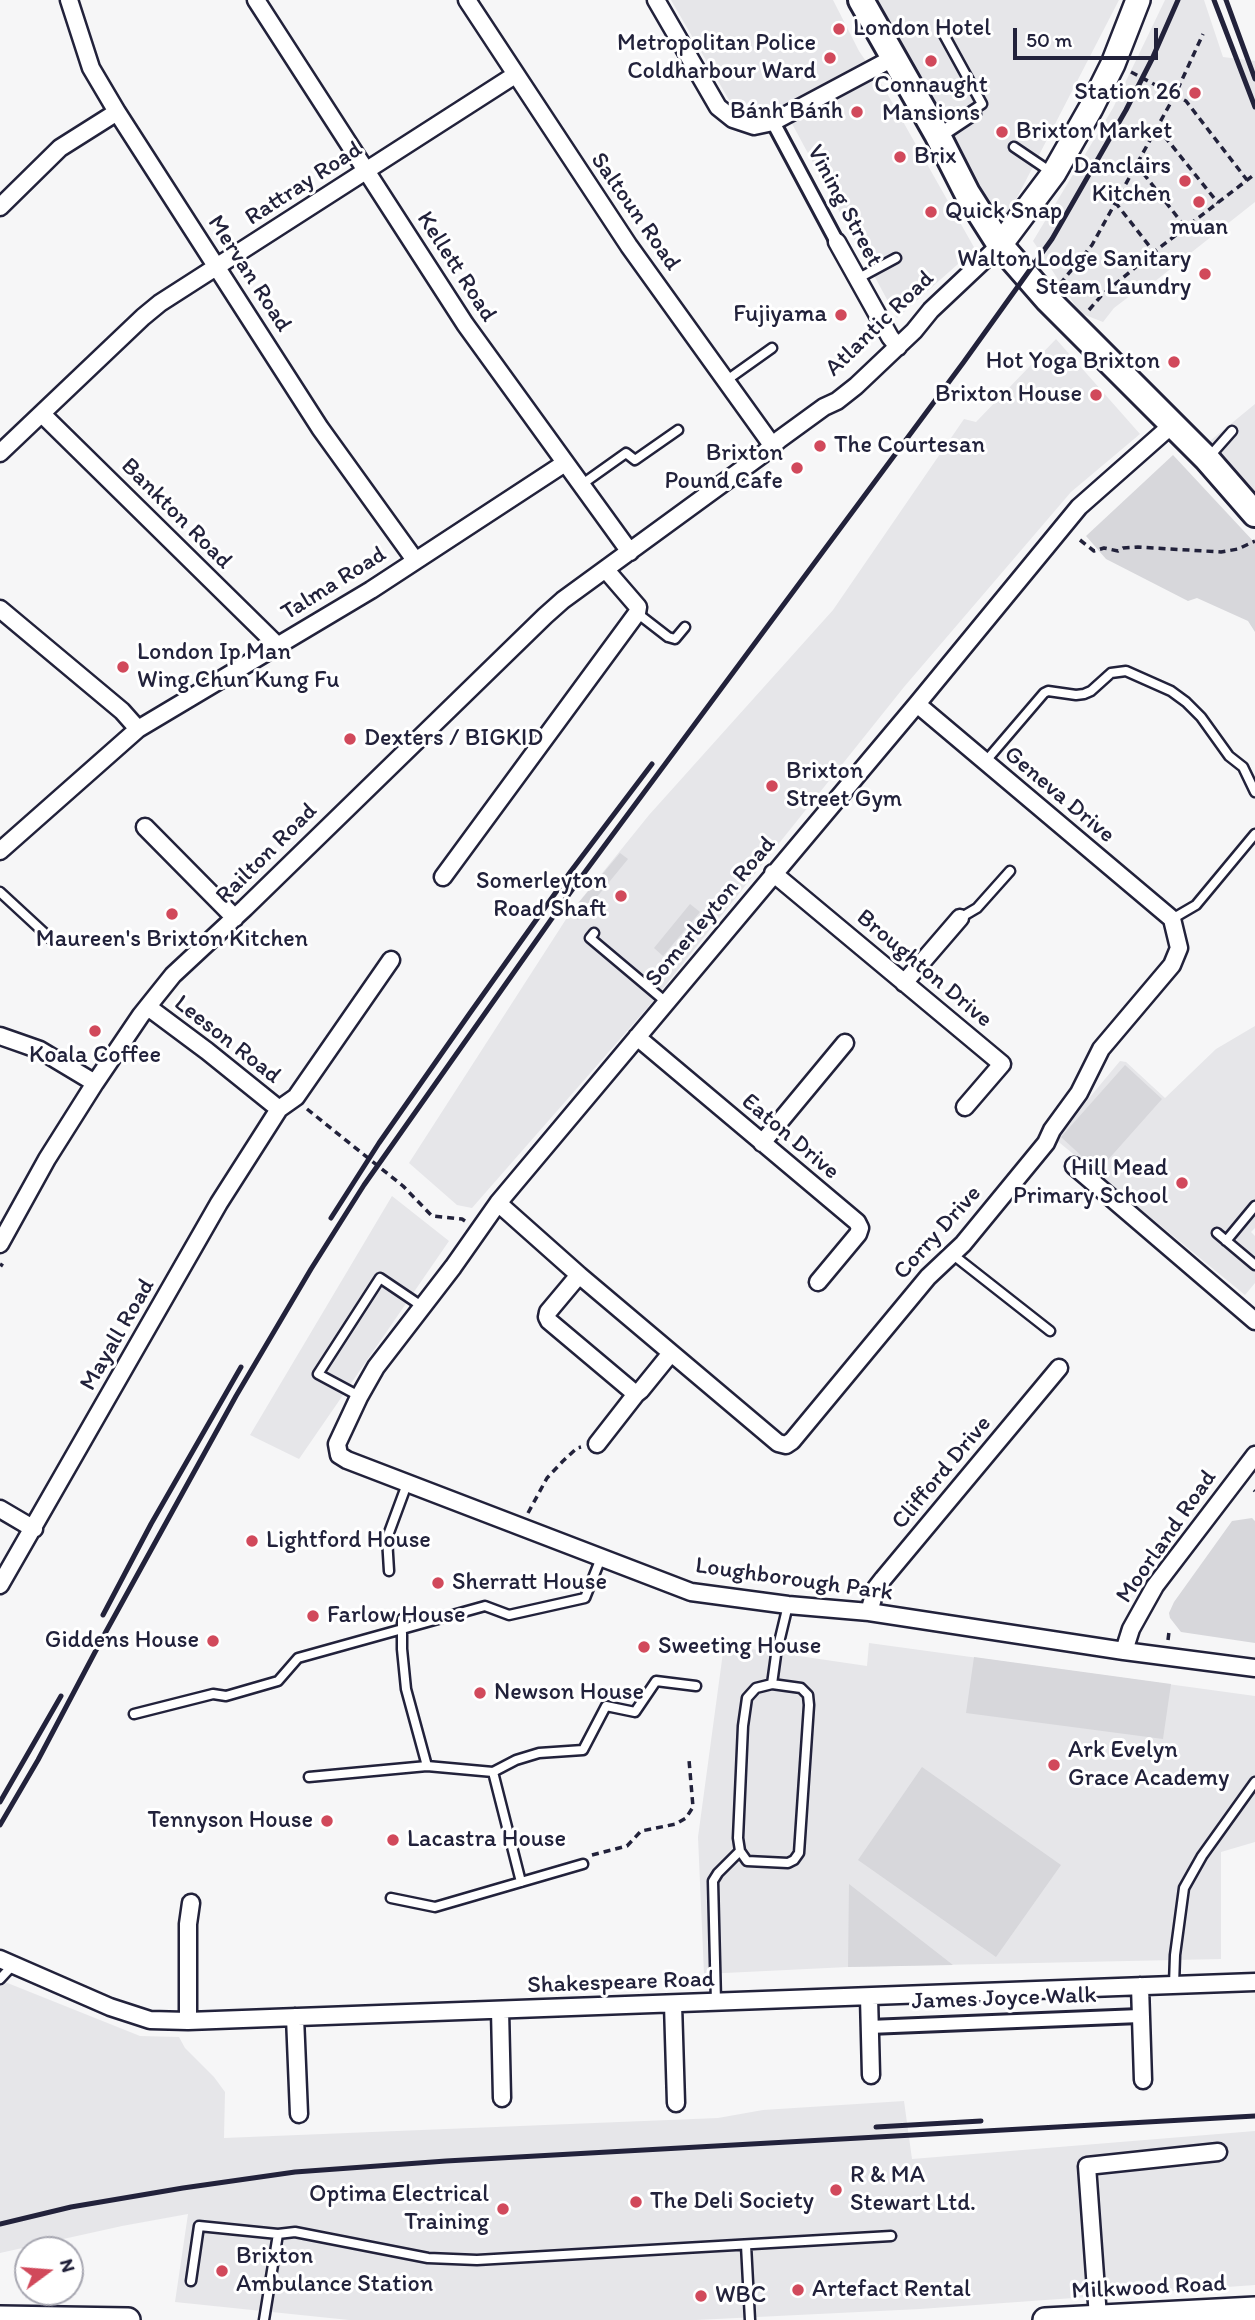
<!DOCTYPE html>
<html>
<head>
<meta charset="utf-8">
<style>
  body { margin:0 }
  #map { position:relative; width:1255px; height:2320px; overflow:hidden; background:#f6f6f7; font-family:Itim,sans-serif }
  canvas { display:block }
  .north { position:absolute; left:14px; top:2236px; width:70px; height:70px; box-sizing:border-box; background:#fff; border:2px solid #a7a7b1; border-radius:50%; rotate:74deg; font-size:19px; font-weight:700; line-height:28px; text-align:center; color:#22223b }
  .north::after { content:''; display:block; margin:auto; width:24px; height:32px; background:#d1495b; clip-path:polygon(50% 0,100% 100%,50% 72%,0 100%) }
  .scale { position:absolute; left:1013px; top:28px; width:145px; height:32px; box-sizing:border-box; border:4px solid #22223b; border-top:0; padding-left:9px; font-size:21px; line-height:24px; white-space:nowrap; color:#22223b; -webkit-text-stroke:5px #fff; paint-order:stroke }
</style>
</head>
<body>
<div id="map">
<canvas width="1255" height="2320"></canvas>
<div class="north">N</div>
<div class="scale">50 m</div>
</div>
<script>
const c = document.querySelector('canvas').getContext('2d');
c.lineJoin = 'round';
function fillPath(path, color) { c.fillStyle = color; c.fill(path, 'evenodd'); }
const toPath = rows => new Path2D(rows.map(r => 'M' + r).join(''));
function trace(path, color, width, dash) { c.strokeStyle = color; c.lineWidth = width; c.lineCap = dash ? 'butt' : 'round'; c.setLineDash(dash || []); c.stroke(path); }
function label(font, color, halo, rows, align = 'center') {
  c.font = font + ' Itim,sans-serif'; c.lineWidth = 6; c.setLineDash([]); c.textBaseline = 'middle'; c.strokeStyle = halo; c.fillStyle = color; for (const [text, x, y, turn = 0] of rows) {
    c.save(); c.translate(x, y); c.rotate((+turn || 0) * Math.PI / 180); c.textAlign = isNaN(turn) ? turn : align; if (halo) c.strokeText(text, 0, 0); c.fillText(text, 0, 0); c.restore();
  }
}
const built = toPath([
  [671,0,833,0,859,51,884,88,975,249,897,318,783,107,755,117,732,105],
  [875,0,1119,0,1006,219,992,214,939,122],
  [1165,0,1204,0,1223,57,1255,61,1255,202,1149,286,1137,294,1135,292,1114,308,1103,322,1080,313,1033,241,1113,108],
  [1056,339,1140,434,1071,492,904,687,649,1006,472,1208,457,1205,409,1163,570,913,649,815,833,610,964,419,976,422],
  [1255,404,1255,495,1210,441],
  [1255,1026,1255,1228,1251,1232,1255,1236,1255,1283,1245,1295,1055,1139,1120,1061,1126,1062,1165,1098,1216,1049],
  [392,1196,449,1241,299,1459,250,1435],
  [869,1643,1255,1696,1255,1842,1221,1852,1221,1959,848,1967,704,1974,698,1837,724,1645,867,1666],
  [0,1980,140,2036,179,2037,185,2048,214,2077,225,2092,224,2138,718,2118,763,2110,904,2101,912,2159,1255,2131,1255,2285,920,2309,696,2320,349,2320,175,2302,188,2214,122,2226,0,2253]
]);
const green = toPath([
  [1173,455,1255,543,1255,632,1248,621,1197,598,1188,601,1106,559,1086,536],
  [620,853,628,859,578,920,570,913],
  [690,904,700,912,663,956,654,948],
  [1125,1065,1162,1099,1098,1171,1061,1137],
  [1252,1518,1255,1521,1255,1643,1181,1632,1170,1618,1169,1613,1174,1602,1232,1521],
  [974,1657,1171,1684,1163,1739,966,1713],
  [922,1767,1061,1865,996,1957,858,1860],
  [849,1884,953,1965,848,1967]
]);
const path = toPath([
  [1131,72,1186,101,1247,180],
  [1157,127,1218,203],
  [1136,164,1186,228],
  [1115,202,1154,252],
  [1060,284,1092,245,1175,95,1203,34],
  [1089,310,1102,295,1154,252,1255,174],
  [1080,540,1094,551,1104,548,1118,551,1123,548,1138,547,1221,552,1238,549,1255,541],
  [307,1109,403,1186,432,1216,462,1219,465,1221],
  [0,1264,3,1266],
  [1254,1490,1255,1491],
  [528,1513,547,1478,563,1461,577,1448,581,1447],
  [1168,1640,1169,1632],
  [592,1855,627,1846,641,1831,676,1824,686,1818,693,1807,689,1760]
]);
const service = toPath([
  [938,133,982,104,943,33],
  [943,136,976,114],
  [1014,147,1051,172],
  [857,279,896,258],
  [727,380,772,348],
  [1209,457,1232,431],
  [581,485,626,453,635,460,678,430],
  [637,613,668,637,675,639,685,627],
  [985,762,1044,693,1048,691,1076,695,1084,694,1091,691,1111,673,1126,671,1171,691,1186,702,1201,717,1229,756,1243,767,1255,792],
  [0,892,52,940],
  [960,918,977,908,1010,871],
  [1172,919,1196,905,1255,834],
  [594,933,590,938,666,1002],
  [1217,1233,1255,1265],
  [1226,1241,1255,1206],
  [952,1254,1050,1331],
  [359,1396,318,1374,380,1278,423,1307],
  [389,1571,387,1538,407,1484],
  [402,1619,402,1649,406,1689,427,1766,493,1772,516,1760,539,1753,583,1750,606,1706,635,1712,656,1681,696,1686],
  [772,1684,801,1688,808,1695,809,1705,799,1853,794,1860,788,1863,747,1861,740,1851,738,1838,743,1726,747,1698,756,1688,772,1684],
  [772,1684,776,1655,788,1605],
  [134,1714,213,1694,226,1696,278,1681,298,1658,485,1606,509,1615,585,1598,601,1558],
  [493,1772,521,1882],
  [309,1777,427,1766],
  [391,1898,435,1907,583,1864],
  [0,1979,13,1965],
  [1174,1985,1175,1955,1184,1888,1202,1856,1255,1782],
  [716,2002,713,1881,718,1873,740,1851],
  [746,2245,750,2320],
  [191,2281,199,2226,278,2234,295,2232,428,2258,477,2260,891,2236],
  [264,2320,278,2234]
]);
const pedestrian = toPath([
  [773,122,837,242],
  [869,2027,1140,2016]
]);
const minor = toPath([
  [69,0,91,68,117,112,320,428,415,560],
  [256,0,465,324,630,552],
  [467,0,629,246,772,445],
  [656,0,718,107,733,119,754,126,773,122,893,58],
  [0,207,60,148,117,112],
  [837,242,890,337,898,347],
  [42,414,278,646],
  [1173,424,1079,507,917,704,498,1203,453,1267,376,1367,359,1397,337,1444,339,1455,347,1460,691,1592,788,1605,869,1612,1124,1651,1255,1668],
  [0,453,143,317,160,303,515,75],
  [0,609,122,711,138,729],
  [145,827,235,918],
  [0,851,138,729,371,590,565,463],
  [773,873,1002,1064,965,1107],
  [443,877,637,613,638,607,606,570],
  [904,983,960,918],
  [148,1007,207,1051,279,1109],
  [0,1036,40,1050,95,1083],
  [637,1037,857,1222,860,1228,858,1234,818,1282],
  [762,1143,845,1043],
  [1074,1166,1255,1321],
  [498,1203,579,1275,778,1443,786,1445,792,1441,928,1277,963,1244,1046,1143,1052,1130,1079,1093,1101,1049,1172,965,1179,948,1172,919,917,704],
  [0,1244,47,1159,95,1083,141,1015,173,975,245,908,545,616,563,600,763,454,780,439,824,407,837,401,856,386,914,331,931,310,1000,245],
  [579,1275,548,1312,547,1317,549,1321,631,1390,636,1394,641,1390,671,1353],
  [597,1444,636,1394],
  [0,1509,34,1529],
  [0,1585,219,1203,279,1109,296,1097,391,960],
  [869,1612,876,1588,883,1579,1059,1368],
  [1124,1651,1131,1629,1155,1586,1255,1455],
  [0,1959,110,2007,150,2020,188,2021,1255,1982],
  [1140,1986,1143,2080],
  [869,1997,871,2075],
  [673,2004,676,2103],
  [500,2010,502,2098],
  [295,2017,299,2114],
  [188,2021,188,1924,191,1903],
  [1098,2317,1087,2166,1218,2152]
]);
const secondary = toPath([
  [1000,245,1054,173,1091,108,1113,64,1138,0],
  [0,2318,128,2320],
  [1045,2320,1255,2309]
]);
const primary = toPath([
  [861,0,937,134,967,193,1000,245,1048,300,1207,459,1255,514]
]);
const rail = toPath([
  [1214,0,1255,107],
  [1226,0,1255,79],
  [331,1218,379,1143,470,1013,571,871,652,764],
  [103,1615,151,1524,241,1367],
  [0,1802,61,1696],
  [0,1825,38,1760,103,1637,236,1396,311,1269,364,1185,579,880,963,363,1052,239,1126,110,1152,59,1178,0],
  [876,2127,981,2121],
  [0,2224,71,2207,183,2188,295,2172,446,2161,1255,2116]
]);
const markers = [
  [839,29,7,"#d1495b"],
  [830,58,7,"#d1495b"],
  [931,61,7,"#d1495b"],
  [1195,93,7,"#d1495b"],
  [857,112,7,"#d1495b"],
  [1002,132,7,"#d1495b"],
  [900,157,7,"#d1495b"],
  [1185,181,7,"#d1495b"],
  [1199,202,7,"#d1495b"],
  [931,212,7,"#d1495b"],
  [1205,274,7,"#d1495b"],
  [841,315,7,"#d1495b"],
  [1174,362,7,"#d1495b"],
  [1096,395,7,"#d1495b"],
  [820,446,7,"#d1495b"],
  [797,468,7,"#d1495b"],
  [123,667,7,"#d1495b"],
  [350,739,7,"#d1495b"],
  [772,786,7,"#d1495b"],
  [621,896,7,"#d1495b"],
  [172,914,7,"#d1495b"],
  [95,1031,7,"#d1495b"],
  [1182,1183,7,"#d1495b"],
  [252,1541,7,"#d1495b"],
  [438,1583,7,"#d1495b"],
  [313,1616,7,"#d1495b"],
  [213,1641,7,"#d1495b"],
  [644,1647,7,"#d1495b"],
  [480,1693,7,"#d1495b"],
  [1054,1765,7,"#d1495b"],
  [327,1821,7,"#d1495b"],
  [393,1840,7,"#d1495b"],
  [836,2190,7,"#d1495b"],
  [636,2202,7,"#d1495b"],
  [503,2209,7,"#d1495b"],
  [222,2271,7,"#d1495b"],
  [798,2290,7,"#d1495b"],
  [701,2296,7,"#d1495b"]
];
const poiNames = [
  ["London Hotel",853,29],
  ["Metropolitan Police",816,44,"right"],
  ["Coldharbour Ward",816,72,"right"],
  ["Connaught",931,86,"center"],
  ["Mansions",931,114,"center"],
  ["Station 26",1181,93,"right"],
  ["Bánh Bánh",843,112,"right"],
  ["Brixton Market",1016,132],
  ["Brix",914,157],
  ["Danclairs",1171,167,"right"],
  ["Kitchen",1171,195,"right"],
  ["Quick Snap",945,212],
  ["muan",1199,228,"center"],
  ["Walton Lodge Sanitary",1191,260,"right"],
  ["Steam Laundry",1191,288,"right"],
  ["Fujiyama",827,315,"right"],
  ["Hot Yoga Brixton",1160,362,"right"],
  ["Brixton House",1082,395,"right"],
  ["The Courtesan",834,446],
  ["Brixton",783,454,"right"],
  ["Pound Cafe",783,482,"right"],
  ["London Ip Man",137,653],
  ["Wing Chun Kung Fu",137,681],
  ["Dexters / BIGKID",364,739],
  ["Brixton",786,772],
  ["Street Gym",786,800],
  ["Somerleyton",607,882,"right"],
  ["Road Shaft",607,910,"right"],
  ["Maureen's Brixton Kitchen",172,940,"center"],
  ["Koala Coffee",95,1056,"center"],
  ["Hill Mead",1168,1169,"right"],
  ["Primary School",1168,1197,"right"],
  ["Lightford House",266,1541],
  ["Sherratt House",452,1583],
  ["Farlow House",327,1616],
  ["Giddens House",199,1641,"right"],
  ["Sweeting House",658,1647],
  ["Newson House",494,1693],
  ["Ark Evelyn",1068,1751],
  ["Grace Academy",1068,1779],
  ["Tennyson House",313,1821,"right"],
  ["Lacastra House",407,1840],
  ["R & MA",850,2176],
  ["Stewart Ltd.",850,2204],
  ["Optima Electrical",489,2195,"right"],
  ["Training",489,2223,"right"],
  ["The Deli Society",650,2202],
  ["Brixton",236,2257],
  ["Ambulance Station",236,2285],
  ["Artefact Rental",812,2290],
  ["WBC",715,2296]
];
const streetNames = [
  ["Rattray Road",304,184,-33],
  ["Vining Street",844,206,62],
  ["Saltoun Road",635,212,55],
  ["Kellett Road",456,267,57],
  ["Mervan Road",249,274,57],
  ["Atlantic Road",880,324,-44],
  ["Bankton Road",176,514,45],
  ["Talma Road",334,584,-32],
  ["Geneva Drive",1059,795,40],
  ["Railton Road",267,854,-45],
  ["Somerleyton Road",711,912,-50],
  ["Broughton Drive",924,969,40],
  ["Leeson Road",227,1040,38],
  ["Eaton Drive",790,1137,40],
  ["Corry Drive",938,1233,-48],
  ["Mayall Road",118,1335,-60],
  ["Clifford Drive",942,1473,-50],
  ["Moorland Road",1167,1537,-55],
  ["Loughborough Park",794,1580,8],
  ["Shakespeare Road",621,1983,-2],
  ["James Joyce Walk",1004,1999,-2],
  ["Milkwood Road",1149,2288,-3]
];
fillPath(built, '#e6e6e9');
fillPath(green, '#d7d7db');
trace(service, '#22223b', 13);
trace(pedestrian, '#22223b', 18);
trace(minor, '#22223b', 21);
trace(secondary, '#22223b', 28);
trace(primary, '#22223b', 30);
trace(path, '#22223b', 3.5, [7, 5]);
trace(service, '#fff', 8);
trace(pedestrian, '#fff', 12);
trace(minor, '#fff', 16);
trace(secondary, '#fff', 23);
trace(primary, '#fff', 24);
trace(rail, '#22223b', 5);
for (const [x, y, r, color] of markers) { const dot = new Path2D(); dot.arc(x, y, r, 0, 2 * Math.PI); c.fillStyle = color; c.fill(dot); trace(dot, '#fff', 2.5); }
label('24px', '#22223b', '#fff', poiNames, 'left');
label('24px', '#22223b', '#fff', streetNames);
</script>
</body>
</html>
